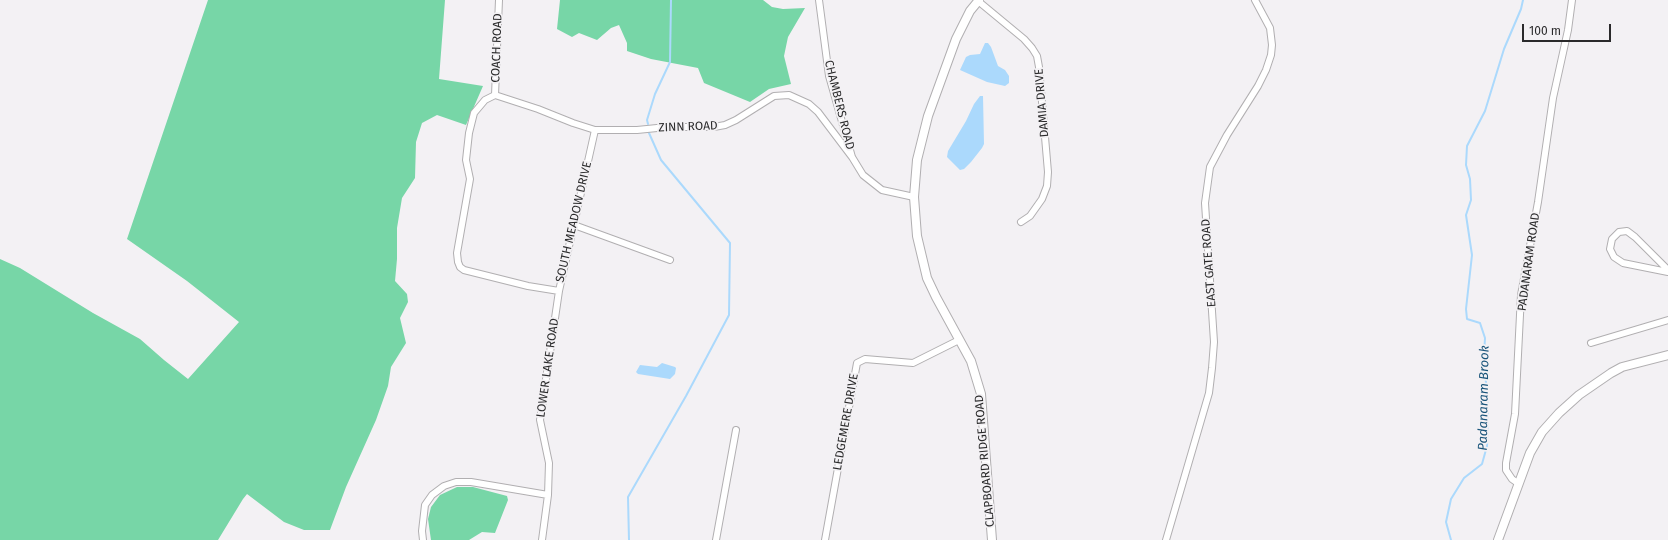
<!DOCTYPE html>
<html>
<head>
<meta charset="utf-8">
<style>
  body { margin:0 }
  #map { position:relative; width:1668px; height:540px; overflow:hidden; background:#f3f1f4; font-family:"Fira Sans",sans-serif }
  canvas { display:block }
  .scale { position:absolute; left:1522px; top:24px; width:89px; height:18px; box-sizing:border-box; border:2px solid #2a2a2b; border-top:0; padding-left:5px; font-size:12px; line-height:14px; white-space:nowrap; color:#2a2a2b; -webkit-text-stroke:3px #f3f1f4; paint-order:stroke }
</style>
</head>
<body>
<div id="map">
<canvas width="1668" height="540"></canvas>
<div class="scale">100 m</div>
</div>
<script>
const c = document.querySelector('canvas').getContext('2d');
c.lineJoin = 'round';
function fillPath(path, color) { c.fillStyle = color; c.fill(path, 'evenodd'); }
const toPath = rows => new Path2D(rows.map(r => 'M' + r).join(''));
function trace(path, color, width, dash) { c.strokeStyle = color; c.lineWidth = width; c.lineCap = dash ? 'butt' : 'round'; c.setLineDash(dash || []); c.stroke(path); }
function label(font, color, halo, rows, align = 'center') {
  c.font = font + ' "Fira Sans",sans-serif'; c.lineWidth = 3.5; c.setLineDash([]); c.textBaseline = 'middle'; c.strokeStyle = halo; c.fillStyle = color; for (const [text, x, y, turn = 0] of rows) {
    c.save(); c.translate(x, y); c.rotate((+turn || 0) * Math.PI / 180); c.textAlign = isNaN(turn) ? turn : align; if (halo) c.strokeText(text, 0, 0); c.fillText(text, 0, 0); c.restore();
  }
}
const forest = toPath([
  [208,0,445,0,439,79,483,86,466,125,437,115,422,123,416,142,415,178,402,198,397,228,397,259,395,281,407,294,408,302,400,318,406,343,391,367,388,386,376,420,346,487,330,530,304,530,284,522,247,494,243,499,218,540,0,540,0,259,20,268,93,313,140,339,164,360,188,379,239,322,187,281,127,239],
  [560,0,763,0,772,7,783,9,805,8,788,37,784,56,791,84,769,89,750,102,704,83,698,68,651,59,627,51,627,43,619,25,611,28,597,40,579,33,572,37,557,29],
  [457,487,473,487,507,496,508,500,495,533,482,532,469,540,431,540,428,519,431,507,440,495]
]);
const water = toPath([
  [985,43,988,43,991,47,998,66,1005,70,1009,76,1009,83,1005,86,987,82,960,70,966,57,970,55,980,54],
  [980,96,983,96,984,144,982,148,971,162,964,169,960,170,947,157,948,151,966,121,974,104],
  [662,363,675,367,676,368,675,374,670,379,638,374,636,372,640,365,657,367]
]);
const stream = toPath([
  [648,124,647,120,655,94,670,62,671,0],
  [629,540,628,497,686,396,729,315,730,243,661,160,649,133],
  [1451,540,1446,522,1451,499,1464,478,1482,464,1487,446,1488,411,1484,356,1485,338,1480,323,1467,319,1466,309,1472,255,1466,215,1471,200,1470,179,1466,165,1467,146,1485,111,1504,49,1521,9,1523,0]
]);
const minor = toPath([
  [819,0,829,76,852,157,863,175,882,190,914,197],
  [978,1,1024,39,1032,48,1037,56,1039,67,1048,172,1047,186,1042,199,1030,216,1021,222],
  [495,95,538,109,573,123,595,130,637,130,667,127,714,127,725,125,736,120,774,96,789,95,809,104,818,112,852,157],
  [495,95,485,100,474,113,469,133,466,160,470,179,457,253,458,262,460,267,464,270,528,286,559,291],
  [495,95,499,0],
  [574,225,670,260],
  [1668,270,1635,237,1627,231,1619,232,1612,239,1610,249,1614,257,1623,263,1668,272],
  [1591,343,1668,320],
  [1519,484,1512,479,1506,470,1506,463,1515,414,1521,295,1538,202,1553,98,1568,30,1572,0],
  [423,540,422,531,425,505,432,495,444,486,456,482,471,482,548,495],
  [542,540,548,495,549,463,540,420,559,291,595,130],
  [716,540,736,430],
  [825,540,857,363,865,359,913,363,959,340],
  [1166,540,1209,393,1212,368,1214,342,1205,203,1210,167,1227,135,1258,86,1266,70,1271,55,1272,45,1270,28,1255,0]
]);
const major = toPath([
  [979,0,970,11,956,39,928,116,917,160,914,197,917,236,927,278,936,297,971,361,981,394,992,540],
  [1498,540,1530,453,1542,432,1559,413,1579,395,1611,373,1622,367,1668,355]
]);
const streetNames = [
  ["COACH ROAD",497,48,-88],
  ["DAMIA DRIVE",1042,103,-95],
  ["CHAMBERS ROAD",839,105,76],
  ["ZINN ROAD",688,127,-2],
  ["SOUTH MEADOW DRIVE",574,222,-77],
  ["PADANARAM ROAD",1529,262,-82],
  ["EAST GATE ROAD",1209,263,-94],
  ["LOWER LAKE ROAD",548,368,-82],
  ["LEDGEMERE DRIVE",846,422,-80],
  ["CLAPBOARD RIDGE ROAD",985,461,-95]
];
const waterNames = [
  ["Padanaram Brook",1484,398,-89]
];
fillPath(forest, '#77d6a7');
fillPath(water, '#abd9fc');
trace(stream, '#abd9fc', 2);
trace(minor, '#b1afb1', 8);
trace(major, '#b1afb1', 10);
trace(minor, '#fff', 6);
trace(major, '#fff', 8);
label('12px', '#2a2a2b', '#f3f1f4', streetNames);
label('italic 13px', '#19547a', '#f3f1f4', waterNames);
</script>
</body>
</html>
